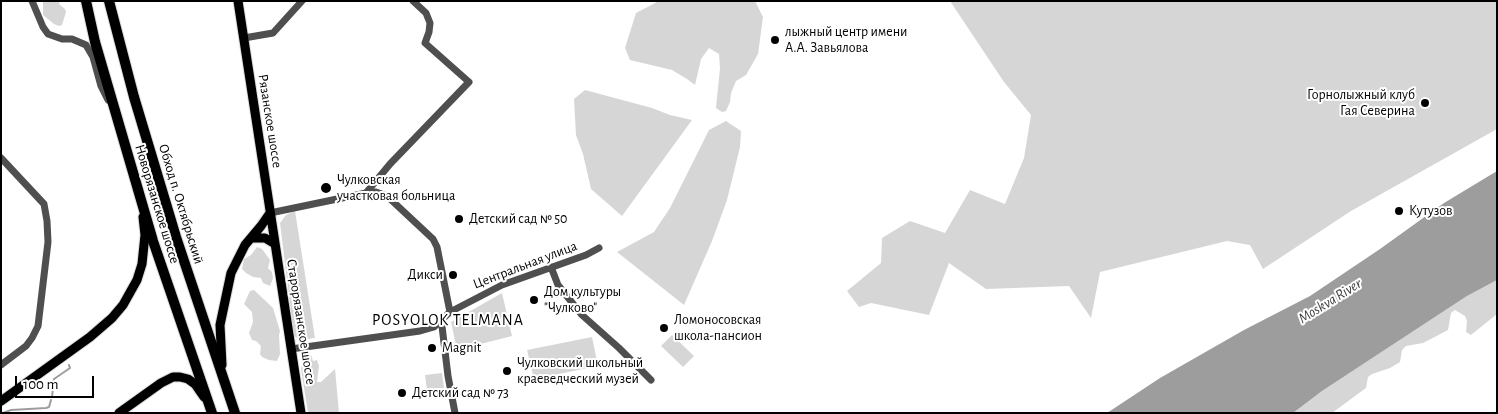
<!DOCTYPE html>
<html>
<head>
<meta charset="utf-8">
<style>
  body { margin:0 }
  #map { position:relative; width:1498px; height:414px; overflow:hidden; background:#fff; font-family:"Alegreya Sans",sans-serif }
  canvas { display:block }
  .frame { position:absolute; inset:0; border:2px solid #000; pointer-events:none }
  .scale { position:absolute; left:15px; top:376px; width:79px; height:22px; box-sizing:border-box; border:2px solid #000; border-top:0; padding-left:6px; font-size:15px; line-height:18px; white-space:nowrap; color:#000; -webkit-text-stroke:4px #fff; paint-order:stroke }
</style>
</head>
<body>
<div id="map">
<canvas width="1498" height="414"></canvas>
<div class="frame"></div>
<div class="scale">100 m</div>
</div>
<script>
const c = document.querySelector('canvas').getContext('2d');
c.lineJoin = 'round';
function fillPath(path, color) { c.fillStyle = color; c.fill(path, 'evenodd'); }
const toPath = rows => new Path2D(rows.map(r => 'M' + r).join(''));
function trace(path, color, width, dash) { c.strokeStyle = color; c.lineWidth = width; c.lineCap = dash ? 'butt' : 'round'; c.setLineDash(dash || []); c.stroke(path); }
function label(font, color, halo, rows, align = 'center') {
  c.font = font + ' "Alegreya Sans",sans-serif'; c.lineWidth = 4; c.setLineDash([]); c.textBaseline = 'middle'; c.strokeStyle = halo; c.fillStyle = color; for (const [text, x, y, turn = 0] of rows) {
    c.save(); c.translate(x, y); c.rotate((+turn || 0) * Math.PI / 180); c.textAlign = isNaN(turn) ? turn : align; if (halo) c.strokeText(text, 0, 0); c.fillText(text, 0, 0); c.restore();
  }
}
const green = toPath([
  [43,1,60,1,59,4,65,9,66,12,62,25,59,26,54,24,43,15],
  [659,1,755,1,763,17,758,54,746,75,736,81,731,93,730,102,726,111,722,112,716,108,720,68,719,54,709,48,701,59,695,85,687,79,672,70,630,60,625,48,636,13],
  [950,1,1497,1,1497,129,1351,211,1263,269,1250,245,1227,241,1100,272,1091,318,1069,286,986,289,949,263,929,315,871,303,859,307,847,291,881,263,882,238,910,221,945,233,970,190,1005,204,1024,158,1031,115,1004,82],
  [585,90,652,108,670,115,692,120,622,216,591,189,583,154,576,135,574,99],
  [726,121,741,131,740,147,727,200,712,241,684,305,617,252,654,232,670,208,709,130],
  [295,211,315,338,301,340,294,336,280,223,286,215],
  [257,247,262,249,270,260,268,268,272,272,273,278,270,286,263,283,261,278,253,277,246,273,242,269,244,259,251,255],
  [1497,280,1497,314,1471,335,1466,332,1467,321,1465,316,1455,310,1451,313,1448,330,1423,343,1406,346,1402,350,1400,362,1390,368,1372,374,1368,377,1366,388,1332,413,1293,413,1322,391,1467,296],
  [254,290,273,308,280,331,279,335,280,354,277,361,269,360,262,357,260,354,261,346,256,341,252,340,249,333,253,322,252,312,244,304,250,291],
  [502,293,512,336,457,350,451,322],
  [672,335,694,356,683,367,661,346],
  [592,337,598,366,534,379,527,350],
  [311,355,313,361,317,360,319,366,317,382,321,382,335,369,339,413,308,413,301,369,304,356],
  [442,373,444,388,427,390,425,375]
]);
const water = toPath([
  [1497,171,1497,280,1467,296,1322,391,1293,413,1107,413,1160,378,1244,330,1310,296,1380,249,1444,203]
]);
const stream = toPath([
  [52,397,54,379,70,368,69,365],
  [3,413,11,410,46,408,49,407,51,400]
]);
const minor = toPath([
  [32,1,43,27,48,34,62,39,72,39,86,45,93,57,101,86,108,100],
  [244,38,273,33,302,1],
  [1,158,44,204,47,221,48,242,38,326,32,338,26,346,1,365],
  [366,193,390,164,469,82,425,43,429,32,430,23,426,13,413,1],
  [270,213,366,193,376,192,387,196,433,239,437,247,450,312],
  [551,267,558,285,582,315,619,348,651,380],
  [441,318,448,376,455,413],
  [291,349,420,331,434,327,450,312,502,285,586,255,599,248]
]);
const major = toPath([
  [238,1,301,413],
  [251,238,265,238,275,244],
  [222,365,220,325,231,273,245,245,261,226,270,213],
  [1,401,90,337,112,318,123,305,137,280,142,264,145,235,143,217],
  [119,413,161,383,173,377,180,377,188,379,195,384,204,397]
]);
const highway = toPath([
  [86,1,95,42,153,241,212,413],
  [109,1,134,97,176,237,235,413]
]);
const markers = [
  [775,40,5,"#000"],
  [1425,103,5,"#000"],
  [326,188,6,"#000"],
  [1399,211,5,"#000"],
  [459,219,5,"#000"],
  [453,275,5,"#000"],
  [534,300,5,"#000"],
  [664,328,5,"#000"],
  [432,348,5,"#000"],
  [507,371,5,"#000"],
  [402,393,5,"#000"]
];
const poiNames = [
  ["лыжный центр имени",785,32],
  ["А.А. Завьялова",785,48],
  ["Горнолыжный клуб",1415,95,"right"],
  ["Гая Северина",1415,111,"right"],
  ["Чулковская",337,180],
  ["участковая больница",337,196],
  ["Кутузов",1409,211],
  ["Детский сад № 50",469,219],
  ["Дикси",443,275,"right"],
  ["Дом культуры",544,292],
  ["\"Чулково\"",544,308],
  ["Ломоносовская",674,320],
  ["школа-пансион",674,336],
  ["Magnit",442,348],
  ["Чулковский школьный",517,363],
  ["краеведческий музей",517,379],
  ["Детский сад № 73",412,393]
];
const streetNames = [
  ["Рязанское шоссе",270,121,81],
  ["Новорязанское шоссе",157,204,73],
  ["Обход п. Октябрьский",181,204,73],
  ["Центральная улица",525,265,-21],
  ["Старорязанское шоссе",301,322,81]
];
const waterNames = [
  ["Moskva River",1330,301,-32]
];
const quarterNames = [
  ["POSYOLOK TELMANA",448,320]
];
fillPath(green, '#d6d6d6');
fillPath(water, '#9d9d9d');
trace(stream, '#9d9d9d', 2);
trace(major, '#dbdbdb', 11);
trace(highway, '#dbdbdb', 12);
trace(minor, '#4f4f4f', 7);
trace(major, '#000', 9);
trace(highway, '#000', 10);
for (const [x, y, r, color] of markers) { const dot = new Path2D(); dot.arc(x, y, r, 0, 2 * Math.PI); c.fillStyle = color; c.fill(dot); trace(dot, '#fff', 2); }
label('14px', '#000', '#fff', poiNames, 'left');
label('14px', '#000', '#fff', streetNames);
label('italic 15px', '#3e3e3e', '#fff', waterNames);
c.letterSpacing = '1px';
label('16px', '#000', '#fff', quarterNames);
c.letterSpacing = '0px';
</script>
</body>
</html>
